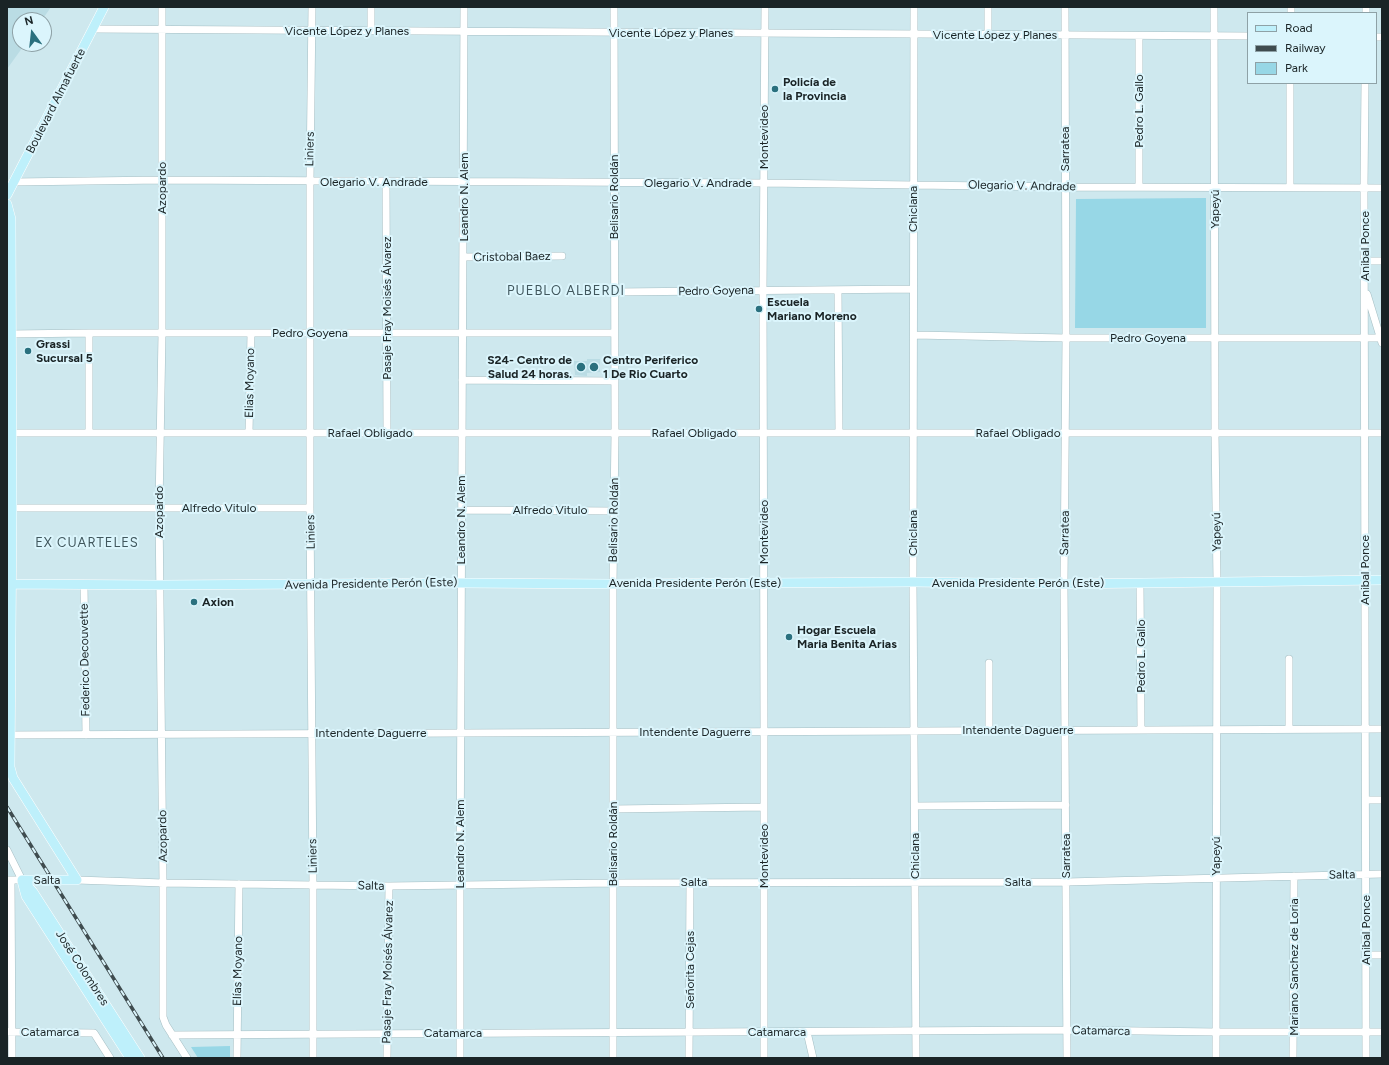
<!DOCTYPE html>
<html>
<head>
<meta charset="utf-8">
<style>
  body { margin:0 }
  #map { position:relative; width:1389px; height:1065px; overflow:hidden; background:#cee8ee; font-family:Figtree,sans-serif }
  canvas { display:block }
  .frame { position:absolute; inset:0; border:8px solid #1a2426; pointer-events:none }
  .legend { position:absolute; left:1247px; top:12px; width:130px; height:72px; box-sizing:border-box; background:#dbf5fc; border:1px solid #8ea1a6; margin:0; padding:5px 7px; list-style:none; font-size:12px; color:#1a2426 }
  .legend li { display:flex; align-items:center; gap:8px; height:20px }
  .legend b { width:20px; border:1px solid #8ea1a6 }
  .north { position:absolute; left:12px; top:12px; width:40px; height:40px; box-sizing:border-box; background:#dbf5fc; border:1px solid #8ea1a6; border-radius:50%; rotate:345deg; font-size:11px; font-weight:700; line-height:16px; text-align:center; color:#1a2426 }
  .north::after { content:''; display:block; margin:auto; width:14px; height:18px; background:#2a707e; clip-path:polygon(50% 0,100% 100%,50% 72%,0 100%) }
</style>
</head>
<body>
<div id="map">
<canvas width="1389" height="1065"></canvas>
<div class="frame"></div>
<ul class="legend">
<li><b style="height:5px;background:#bef0fb"></b>Road</li>
<li><b style="height:5px;background:#3f4c4f"></b>Railway</li>
<li><b style="height:11px;background:#97d7e6"></b>Park</li>
</ul>
<div class="north">N</div>
</div>
<script>
const c = document.querySelector('canvas').getContext('2d');
c.lineJoin = 'round';
function fillPath(path, color) { c.fillStyle = color; c.fill(path, 'evenodd'); }
const toPath = rows => new Path2D(rows.map(r => 'M' + r).join(''));
function trace(path, color, width, dash) { c.strokeStyle = color; c.lineWidth = width; c.lineCap = dash ? 'butt' : 'round'; c.setLineDash(dash || []); c.stroke(path); }
function label(font, color, halo, rows, align = 'center') {
  c.font = font + ' Figtree,sans-serif'; c.lineWidth = 4; c.setLineDash([]); c.textBaseline = 'middle'; c.strokeStyle = halo; c.fillStyle = color; for (const [text, x, y, turn = 0] of rows) {
    c.save(); c.translate(x, y); c.rotate((+turn || 0) * Math.PI / 180); c.textAlign = isNaN(turn) ? turn : align; if (halo) c.strokeText(text, 0, 0); c.fillText(text, 0, 0); c.restore();
  }
}
const built = toPath([
  [7,7,51,7,42,20,20,20,20,44,25,44,7,69],
  [587,359,600,359,600,372,587,373,587,376,575,375,574,361,587,361]
]);
const green = toPath([
  [1206,198,1206,328,1075,328,1076,199],
  [230,1046,230,1058,198,1058,191,1047]
]);
const minor = toPath([
  [162,7,162,333,159,508,163,883,163,1017,166,1025,187,1058],
  [312,7,310,181,310,508,313,885,313,1058],
  [371,7,371,31],
  [914,7,913,582,916,1058],
  [1065,7,1066,338,1064,584,1067,1058],
  [1214,7,1215,433,1217,581,1216,1058],
  [1291,13,1291,7],
  [1366,13,1366,7],
  [93,29,1248,36],
  [988,35,988,7],
  [1139,36,1139,186],
  [1376,37,1382,37],
  [1365,83,1364,188,1366,1058],
  [14,182,162,180,764,183,1065,187,1382,188],
  [386,182,387,433],
  [1290,187,1290,83],
  [463,257,562,256],
  [1365,261,1382,261],
  [838,290,839,433],
  [615,292,913,289],
  [1367,294,1382,343],
  [7,332,11,334,89,333,614,333],
  [914,335,1066,338,1382,338],
  [462,380,615,381],
  [7,433,1382,433],
  [89,433,89,333],
  [249,433,251,333],
  [7,508,310,508],
  [462,510,614,511],
  [1140,583,1141,730],
  [84,585,86,735],
  [1289,729,1289,659],
  [989,731,989,663],
  [7,735,1382,729],
  [1366,800,1382,800],
  [915,806,1066,805],
  [613,809,764,807],
  [7,850,22,880,7,880],
  [11,880,12,1058],
  [77,880,163,883,389,886,613,883,1066,882,1382,874],
  [1367,955,1382,955],
  [7,1032,94,1033,110,1058],
  [807,1032,813,1058],
  [172,1035,1067,1030,1216,1032,1382,1032],
  [237,1058,239,884],
  [387,1058,389,886],
  [460,1058,460,885,464,7],
  [613,1058,613,584,615,433,614,7],
  [689,1058,690,882],
  [764,1058,764,732,763,291,765,7],
  [1293,1058,1294,876]
]);
const major = toPath([
  [7,195,104,7],
  [7,204,11,219,12,508,10,767,13,778,77,880],
  [7,584,160,585,461,583,613,584,913,582,1064,584,1382,580],
  [22,880,33,892,140,1058],
  [22,880,77,880],
  [22,881,26,896,130,1058]
]);
const rail = toPath([
  [7,807,163,1058]
]);
const markers = [
  [775,89,4,"#2a707e"],
  [759,309,4,"#2a707e"],
  [28,351,4,"#2a707e"],
  [581,367,5,"#2a707e"],
  [594,367,5,"#2a707e"],
  [194,602,4,"#2a707e"],
  [789,637,4,"#2a707e"]
];
const streetNames = [
  ["Vicente López y Planes",347,31],
  ["Vicente López y Planes",671,33],
  ["Vicente López y Planes",995,35],
  ["Boulevard Almafuerte",56,101,-63],
  ["Pedro L. Gallo",1139,111,-90],
  ["Montevideo",764,137,-90],
  ["Liniers",310,149,-89],
  ["Sarratea",1065,149,-90],
  ["Olegario V. Andrade",374,182],
  ["Olegario V. Andrade",698,183],
  ["Olegario V. Andrade",1022,186,1],
  ["Azopardo",162,188,-90],
  ["Leandro N. Alem",464,197,-90],
  ["Belisario Roldán",614,197,-90],
  ["Chiclana",913,209,-90],
  ["Yapeyú",1215,209,-90],
  ["Anibal Ponce",1365,246,-90],
  ["Cristobal Baez",512,257,-1],
  ["Pedro Goyena",716,291,-1],
  ["Pasaje Fray Moisés Álvarez",387,308,-90],
  ["Pedro Goyena",310,333],
  ["Pedro Goyena",1148,338],
  ["Elias Moyano",250,383,-89],
  ["Rafael Obligado",370,433],
  ["Rafael Obligado",694,433],
  ["Rafael Obligado",1018,433],
  ["Alfredo Vitulo",219,508],
  ["Alfredo Vitulo",550,510],
  ["Azopardo",159,512,-90],
  ["Leandro N. Alem",461,520,-90],
  ["Belisario Roldán",614,520,-89],
  ["Liniers",311,532,-91],
  ["Montevideo",764,532,-90],
  ["Yapeyú",1217,532,-91],
  ["Chiclana",913,533,-90],
  ["Sarratea",1065,533,-89],
  ["Anibal Ponce",1365,570,-90],
  ["Avenida Presidente Perón (Este)",695,583],
  ["Avenida Presidente Perón (Este)",1018,583],
  ["Avenida Presidente Perón (Este)",371,584,-1],
  ["Pedro L. Gallo",1141,656,-90],
  ["Federico Decouvette",85,660,-91],
  ["Intendente Daguerre",1018,730],
  ["Intendente Daguerre",695,732],
  ["Intendente Daguerre",371,733],
  ["Azopardo",163,836,-91],
  ["Leandro N. Alem",460,844,-90],
  ["Belisario Roldán",613,844,-90],
  ["Liniers",313,856,-91],
  ["Montevideo",764,856,-90],
  ["Chiclana",915,856,-90],
  ["Sarratea",1066,856,-90],
  ["Yapeyú",1216,856,-90],
  ["Salta",1342,875,-1],
  ["Salta",47,880],
  ["Salta",694,882],
  ["Salta",1018,882],
  ["Salta",371,886,1],
  ["Anibal Ponce",1366,930,-90],
  ["Mariano Sanchez de Loria",1294,967,-90],
  ["José Colombres",82,968,57],
  ["Señorita Cejas",690,970,-90],
  ["Elías Moyano",238,971,-89],
  ["Pasaje Fray Moisés Álvarez",388,972,-89],
  ["Catamarca",1101,1031,1],
  ["Catamarca",50,1032],
  ["Catamarca",777,1032],
  ["Catamarca",453,1033]
];
const poiNames = [
  ["Policía de",783,82],
  ["la Provincia",783,96],
  ["Escuela",767,302],
  ["Mariano Moreno",767,316],
  ["Grassi",36,344],
  ["Sucursal 5",36,358],
  ["S24- Centro de",572,360,"right"],
  ["Salud 24 horas.",572,374,"right"],
  ["Centro Periferico",603,360],
  ["1 De Rio Cuarto",603,374],
  ["Axion",202,602],
  ["Hogar Escuela",797,630],
  ["Maria Benita Arias",797,644]
];
const neighbourhoodNames = [
  ["PUEBLO ALBERDI",566,291],
  ["EX CUARTELES",87,543]
];
fillPath(built, '#badce4');
fillPath(green, '#97d7e6');
trace(minor, '#a5bec3', 8);
trace(major, '#fff', 10);
trace(minor, '#fff', 7);
trace(major, '#bef0fb', 9);
trace(rail, '#3f4c4f', 3.5);
trace(rail, '#dbf5fc', 2, [6]);
for (const [x, y, r, color] of markers) { const dot = new Path2D(); dot.arc(x, y, r, 0, 2 * Math.PI); c.fillStyle = color; c.fill(dot); trace(dot, '#dbf5fc', 1.5); }
label('12px', '#1a2426', '#dbf5fc', streetNames);
label('bold 12px', '#1a2426', '#dbf5fc', poiNames, 'left');
c.letterSpacing = '1px';
label('13px', '#41575d', '#dbf5fc', neighbourhoodNames);
c.letterSpacing = '0px';
</script>
</body>
</html>
